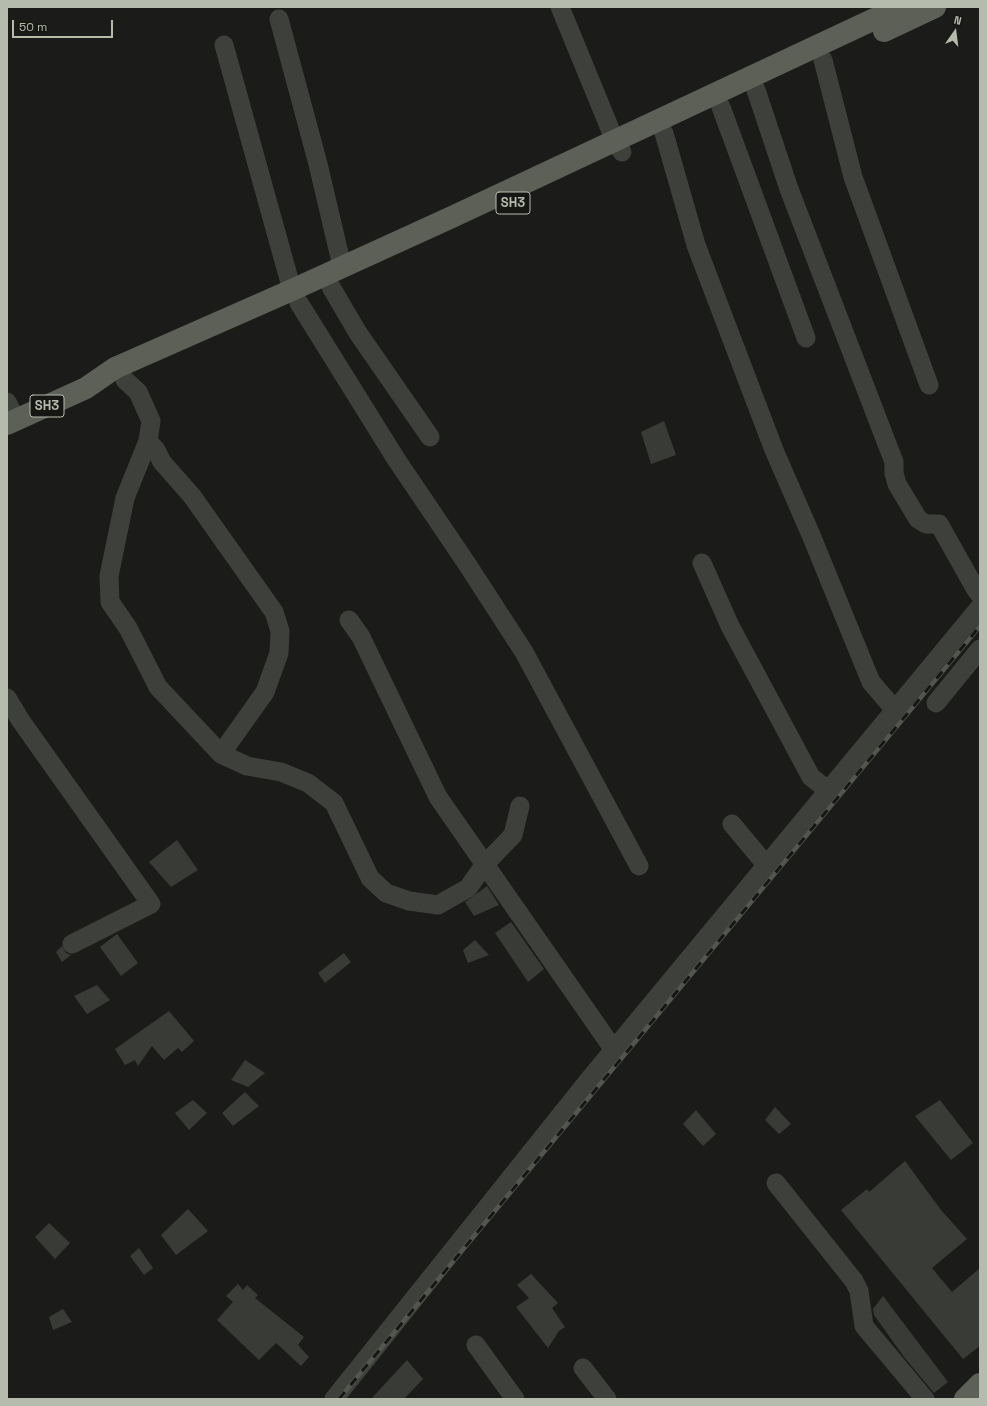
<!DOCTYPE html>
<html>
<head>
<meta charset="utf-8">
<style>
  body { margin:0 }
  #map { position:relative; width:987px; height:1406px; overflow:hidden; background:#1b1c1a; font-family:"Space Grotesk",sans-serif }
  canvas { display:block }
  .frame { position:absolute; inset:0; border:8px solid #b5bbad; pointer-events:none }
  .north { position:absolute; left:935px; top:12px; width:40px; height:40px; -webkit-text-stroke:3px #161715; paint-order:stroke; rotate:14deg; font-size:11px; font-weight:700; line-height:16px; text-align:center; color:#b5bbad }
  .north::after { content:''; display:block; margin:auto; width:14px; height:18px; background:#b5bbad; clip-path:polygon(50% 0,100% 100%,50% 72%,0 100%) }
  .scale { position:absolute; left:12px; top:20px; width:101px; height:18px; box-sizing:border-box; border:2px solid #b5bbad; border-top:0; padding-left:5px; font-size:12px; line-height:14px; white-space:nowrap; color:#b5bbad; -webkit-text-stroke:3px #161715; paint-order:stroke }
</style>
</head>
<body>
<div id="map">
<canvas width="987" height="1406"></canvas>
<div class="frame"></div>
<div class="north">N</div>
<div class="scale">50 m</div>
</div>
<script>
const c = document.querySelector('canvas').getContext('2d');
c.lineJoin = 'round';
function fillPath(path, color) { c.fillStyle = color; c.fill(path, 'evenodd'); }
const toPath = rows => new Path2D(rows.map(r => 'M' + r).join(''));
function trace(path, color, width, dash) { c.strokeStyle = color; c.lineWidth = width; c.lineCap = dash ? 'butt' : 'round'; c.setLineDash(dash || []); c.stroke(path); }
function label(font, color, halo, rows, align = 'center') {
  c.font = font + ' "Space Grotesk",sans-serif'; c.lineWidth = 3; c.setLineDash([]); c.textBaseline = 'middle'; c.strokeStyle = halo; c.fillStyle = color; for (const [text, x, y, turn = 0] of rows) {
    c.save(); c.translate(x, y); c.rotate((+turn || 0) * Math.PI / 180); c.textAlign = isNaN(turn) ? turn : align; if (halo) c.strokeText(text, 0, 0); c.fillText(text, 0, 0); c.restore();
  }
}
const building = toPath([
  [664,421,676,455,651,464,641,432],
  [177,840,198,870,171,887,149,862],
  [487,886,499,905,474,916,465,902],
  [511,922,544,969,528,982,495,933],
  [117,934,138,963,121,976,100,947],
  [475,940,489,955,468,963,463,950],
  [62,946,66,953,71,955,62,962,56,952],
  [344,953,351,962,325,983,318,973],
  [97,985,110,1000,87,1014,74,996],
  [169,1011,194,1041,182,1052,178,1048,164,1060,152,1046,138,1066,135,1060,125,1065,115,1049],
  [245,1060,265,1073,248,1087,231,1080],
  [245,1092,259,1106,233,1126,222,1113],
  [193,1100,207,1113,189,1130,175,1113],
  [940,1100,973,1143,951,1160,915,1116],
  [775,1107,791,1124,779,1134,765,1120],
  [696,1110,716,1134,703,1146,683,1124],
  [905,1161,941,1210,967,1239,932,1268,952,1292,980,1268,980,1346,963,1359,841,1210,867,1189,869,1192],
  [188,1209,208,1231,176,1255,161,1235],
  [49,1223,70,1243,55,1259,35,1237],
  [139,1248,153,1268,144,1275,130,1256],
  [531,1274,558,1303,552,1308,565,1327,559,1331,548,1348,516,1307,529,1298,517,1285],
  [238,1284,243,1290,247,1285,258,1295,255,1298,304,1337,298,1345,309,1357,301,1366,276,1343,259,1360,217,1320,233,1302,226,1296],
  [883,1296,948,1382,934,1393,904,1357,874,1315,873,1309],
  [63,1309,72,1322,53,1330,49,1317],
  [407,1360,423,1379,404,1399,371,1399]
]);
const minor = toPath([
  [560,7,615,141,622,152],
  [279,19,318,164,342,266],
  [224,45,292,290],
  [823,60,853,177,929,385],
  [756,90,789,189,894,462,894,473,897,484,918,519,926,524,939,524,975,588,980,595],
  [721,107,806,338],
  [664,133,696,245,774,450,811,535,871,682,889,703,897,708],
  [331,287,358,333,430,437],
  [299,303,396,459,467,564,524,652,639,866],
  [125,380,138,392,151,421,148,441,125,498,109,576,110,602,128,628,158,687,221,754,247,766,281,772,308,783,334,803,370,878,386,893,409,901,438,905,468,888,485,864,513,835,520,806],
  [7,402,16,420],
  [148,441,156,450,162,462,192,496,274,612,280,631,279,653,265,692,221,754],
  [702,563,730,626,811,777,829,791],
  [349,620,361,637,438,797,614,1050],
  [7,698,21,721,151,904,72,944],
  [936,703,980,649],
  [732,824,767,866],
  [776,1183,854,1281,859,1291,864,1326,925,1399],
  [476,1345,515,1399],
  [583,1368,607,1399],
  [334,1399,588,1081,980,607]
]);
const major = toPath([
  [884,31,935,7],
  [7,424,86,388,115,368,292,290,452,217,900,7],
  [965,1399,980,1384]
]);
const rail = toPath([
  [339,1399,980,626]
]);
const shields = [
  [513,203,34],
  [47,406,34]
];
const shieldNames = [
  ["SH3",513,203],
  ["SH3",47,406]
];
fillPath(building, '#393b37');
trace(minor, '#3e413b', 19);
trace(major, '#5c6057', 22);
trace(rail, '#52564e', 4.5);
trace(rail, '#161715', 3, [9]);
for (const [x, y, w] of shields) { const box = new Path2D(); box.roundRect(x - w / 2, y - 11, w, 22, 3); c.fillStyle = '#161715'; c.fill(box); trace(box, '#b5bbad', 1); }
label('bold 13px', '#b5bbad', null, shieldNames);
</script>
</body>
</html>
